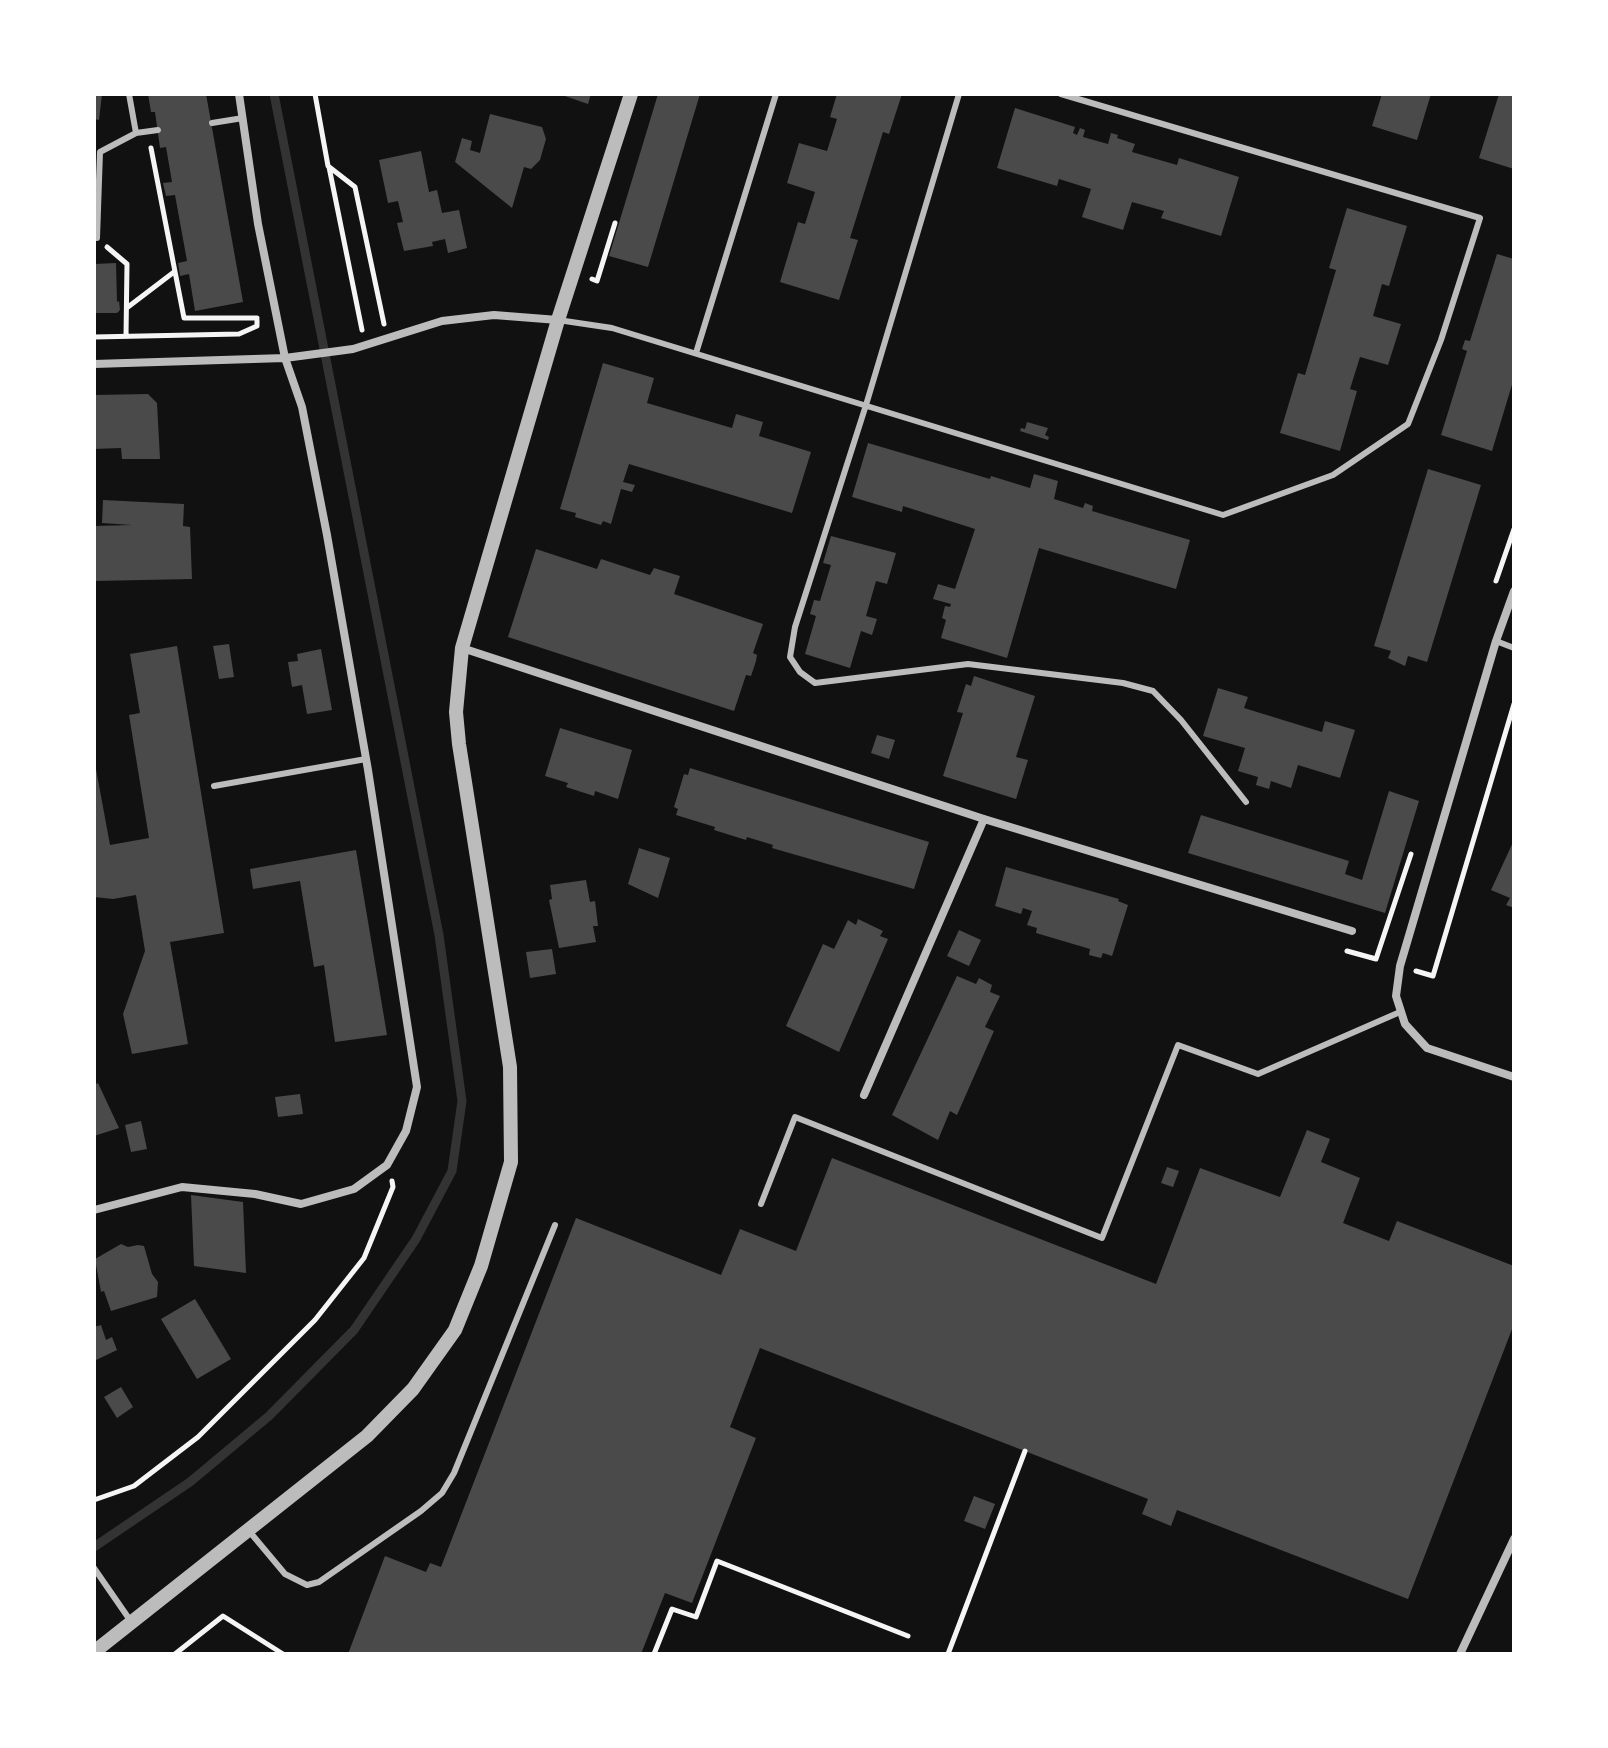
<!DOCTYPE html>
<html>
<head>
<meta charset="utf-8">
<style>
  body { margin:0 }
  #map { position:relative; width:1608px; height:1748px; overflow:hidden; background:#111; font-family:"Source Serif 4",serif }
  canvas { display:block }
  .frame { position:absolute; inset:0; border:96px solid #fff; pointer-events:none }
</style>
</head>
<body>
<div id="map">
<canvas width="1608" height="1748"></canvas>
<div class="frame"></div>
</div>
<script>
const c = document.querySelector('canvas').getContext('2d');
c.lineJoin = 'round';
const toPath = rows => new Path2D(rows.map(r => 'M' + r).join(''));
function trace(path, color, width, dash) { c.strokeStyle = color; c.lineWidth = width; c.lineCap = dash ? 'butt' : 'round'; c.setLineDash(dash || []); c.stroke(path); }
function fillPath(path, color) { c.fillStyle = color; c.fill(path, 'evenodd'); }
const stream = toPath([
  [94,1547,190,1482,269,1416,354,1330,416,1239,452,1171,462,1101,439,935,274,94]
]);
const building = toPath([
  [94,94,102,94,99,120,94,119],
  [148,94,206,94,243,302,195,311,189,274,180,276,178,263,187,261,175,195,166,196,163,183,172,182,166,147,160,148,155,112,151,112],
  [559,94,591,94,588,104],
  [658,94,700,94,648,267,609,256],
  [837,94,902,94,889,134,883,132,850,238,858,240,839,300,780,282,798,222,805,224,815,192,787,183,799,143,827,151,837,119,830,117],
  [1382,94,1431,94,1417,140,1372,126],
  [1499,94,1514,94,1514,169,1479,158],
  [1015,108,1075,127,1073,133,1077,135,1080,128,1085,130,1083,137,1108,144,1111,133,1118,135,1117,138,1135,144,1132,152,1177,165,1179,158,1239,177,1221,236,1161,218,1164,211,1132,202,1123,230,1082,217,1091,189,1059,179,1057,186,997,168],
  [490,114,542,127,546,139,540,160,531,169,524,167,512,208,455,162,462,138,472,141,470,150,480,153],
  [421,151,429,192,437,190,442,213,459,210,467,248,448,253,445,239,432,242,433,246,404,251,397,223,403,222,398,201,388,203,379,160],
  [1347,208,1407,226,1389,286,1382,284,1373,316,1401,324,1388,365,1360,357,1350,389,1357,391,1340,451,1280,433,1298,373,1305,375,1336,270,1329,268],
  [1497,254,1514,259,1514,378,1492,451,1441,435,1467,351,1462,349,1465,340,1470,341],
  [116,263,117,302,119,301,120,310,117,313,94,313,94,264],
  [603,363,654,378,647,403,732,428,736,414,763,422,759,436,811,452,792,513,629,464,623,482,635,485,632,492,621,489,611,524,603,521,601,525,575,517,576,513,560,509],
  [148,394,157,403,160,459,122,459,121,448,94,449,94,395],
  [1027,422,1048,428,1045,435,1049,437,1048,440,1020,431,1021,428,1025,429],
  [868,443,990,479,991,476,1030,488,1034,474,1058,481,1054,499,1083,508,1085,503,1093,506,1092,511,1190,540,1176,589,1039,548,1007,658,941,638,946,620,942,618,945,606,950,607,951,604,933,599,938,584,955,589,975,529,903,506,902,512,852,497],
  [1428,469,1481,485,1427,662,1408,656,1405,666,1388,658,1391,651,1374,646],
  [103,500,184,504,183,526,190,527,192,579,94,581,94,526,132,525,102,523],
  [831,536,896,553,887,584,876,581,866,616,877,619,872,635,861,631,850,668,805,654,816,616,810,614,814,600,820,601,831,565,823,563],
  [536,549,597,569,601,559,650,575,654,568,680,576,674,594,763,624,753,653,757,655,756,661,751,676,746,675,734,711,508,637],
  [229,644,234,677,219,679,213,646],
  [177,646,224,933,170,942,188,1044,132,1054,123,1014,145,951,136,895,113,899,94,897,94,758,110,845,149,838,129,715,140,713,130,654],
  [321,649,332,710,307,714,302,685,292,687,288,662,298,661,297,654],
  [974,676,1035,696,1016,757,1028,760,1016,799,943,776,963,713,957,712,966,684,971,686],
  [1218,688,1248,697,1244,708,1322,732,1325,721,1355,730,1340,778,1298,765,1291,788,1271,781,1269,789,1256,785,1258,777,1238,771,1245,748,1203,736],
  [560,728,632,750,618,799,595,791,594,796,566,787,568,783,545,776],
  [877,735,895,740,889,759,871,753],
  [690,768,929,842,914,889,772,848,773,845,747,837,746,840,714,830,715,827,676,815,678,809,674,807,684,774,688,775],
  [1389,791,1419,801,1385,913,1188,853,1201,815,1349,861,1345,874,1362,880],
  [1514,840,1514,908,1506,905,1510,898,1491,890],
  [639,848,670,858,658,898,628,884],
  [356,850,387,1035,335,1042,324,965,314,967,300,881,253,889,250,869],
  [1006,867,1119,899,1118,901,1128,905,1112,956,1103,953,1101,958,1089,955,1090,949,1036,933,1037,928,1027,925,1032,911,1023,908,1021,914,995,906],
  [586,880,590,902,595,901,598,926,593,926,596,942,559,948,549,900,552,899,550,885],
  [858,919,883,931,880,936,888,939,839,1052,786,1026,823,944,834,949,848,920,856,925],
  [959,930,981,940,969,966,947,956],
  [552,949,556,974,530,978,526,952],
  [957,976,976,984,979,978,992,985,990,992,1000,996,985,1027,994,1031,957,1115,950,1111,938,1140,892,1115],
  [98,1083,119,1128,94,1136,94,1085],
  [300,1094,303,1114,278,1117,275,1097],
  [141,1121,147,1149,131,1152,125,1125],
  [1307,1130,1330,1139,1321,1162,1360,1178,1343,1223,1389,1241,1397,1221,1514,1266,1514,1324,1408,1599,1177,1510,1171,1526,1142,1514,1148,1499,760,1348,730,1427,756,1438,692,1603,665,1593,641,1654,348,1654,385,1556,426,1572,430,1563,441,1567,576,1218,721,1275,740,1229,796,1251,832,1158,1156,1284,1200,1168,1280,1197],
  [1167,1167,1179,1171,1173,1187,1161,1183],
  [191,1195,243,1202,246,1273,194,1266],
  [121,1244,128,1247,138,1245,144,1246,152,1274,158,1282,157,1297,111,1311,104,1291,101,1292,95,1259],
  [195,1299,231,1359,197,1379,161,1319],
  [101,1325,106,1340,112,1337,117,1350,94,1361,94,1327],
  [121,1387,133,1407,117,1418,104,1397],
  [974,1496,995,1504,985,1529,964,1521]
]);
const path = toPath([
  [315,94,328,166,355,187,384,324],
  [151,148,184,318,257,318],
  [329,167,362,330],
  [107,247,127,264,126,336],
  [592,279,597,281,615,223],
  [128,307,174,272],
  [94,337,239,334,257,326,257,320],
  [1496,581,1514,529],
  [1347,951,1376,959],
  [1376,959,1411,854],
  [1416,971,1433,976,1514,704],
  [94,1500,134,1486,198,1437,315,1320,364,1258,393,1187,392,1181],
  [175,1654,223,1616,283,1654],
  [654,1654,672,1609,696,1617,717,1561,908,1636],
  [948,1654,1025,1451]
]);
const service = toPath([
  [129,94,136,133],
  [959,94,866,405,795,627,790,657,800,672,815,683,968,664,1123,683,1153,691,1181,720,1246,802],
  [212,123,243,118],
  [94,238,97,238,100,152,136,133,158,130],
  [558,320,612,328,1223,515,1333,475,1408,424,1441,340,1480,218,1061,94],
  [696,353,776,94],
  [1496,641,1514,648],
  [214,786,366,759],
  [761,1204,795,1117,1102,1238,1178,1045,1258,1074,1400,1012],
  [249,1531,285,1574,307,1585,319,1582,421,1511,442,1493,454,1473,555,1225],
  [94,1568,132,1623]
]);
const minor = toPath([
  [94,364,285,358,353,349,442,321,494,315,558,320],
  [1514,591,1496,641,1400,966,1396,996,1405,1024,1427,1048,1514,1077],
  [462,648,984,819,1352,931],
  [864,1095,984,819],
  [94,1210,182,1187,255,1194,301,1204,354,1189,387,1165,406,1131,417,1087,368,770,327,535,302,407,285,358,258,224,239,94],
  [1460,1654,1514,1539]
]);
const tertiary = toPath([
  [94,1652,367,1436,413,1389,455,1330,481,1266,511,1162,510,1067,459,744,456,712,462,648,558,320,631,94]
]);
trace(stream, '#333', 9);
fillPath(building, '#4a4a4a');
trace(path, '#f5f5f5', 5);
trace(service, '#bcbcbc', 6);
trace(minor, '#bcbcbc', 8);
trace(tertiary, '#bcbcbc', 14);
</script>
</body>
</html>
